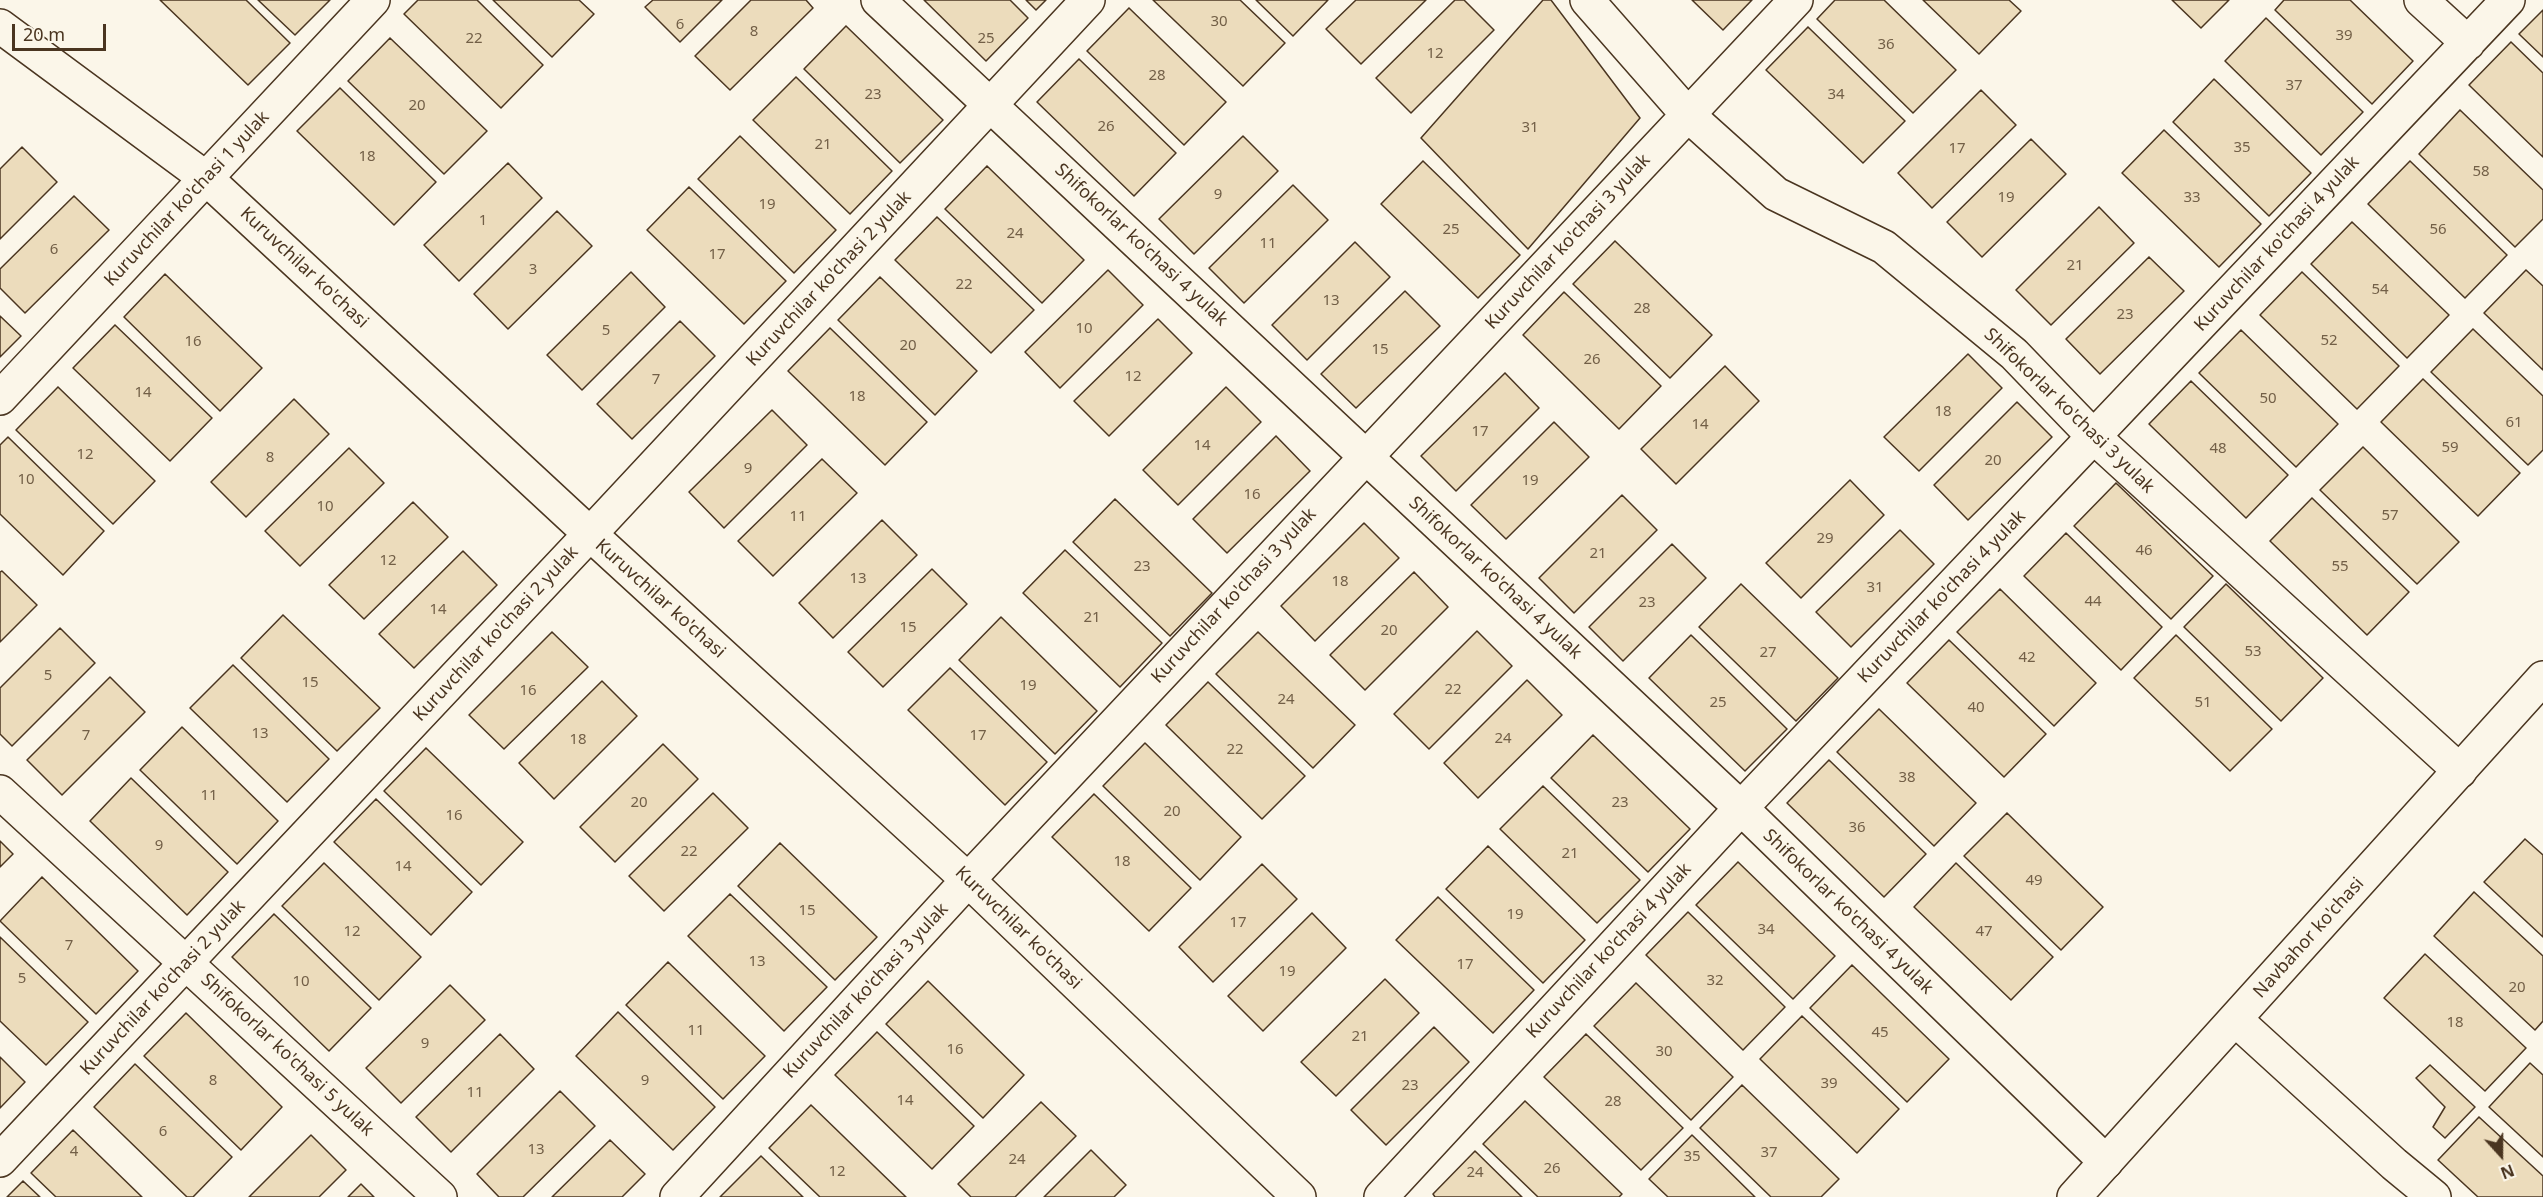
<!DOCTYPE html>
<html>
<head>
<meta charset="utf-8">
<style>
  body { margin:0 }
  #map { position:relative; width:2543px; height:1197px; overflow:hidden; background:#fbf6e9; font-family:"Noto Sans",sans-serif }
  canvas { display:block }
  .north { position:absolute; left:2471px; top:1125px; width:60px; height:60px; -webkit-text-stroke:4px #fbf6e9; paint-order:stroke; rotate:159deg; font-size:16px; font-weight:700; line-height:24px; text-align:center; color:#4a3520 }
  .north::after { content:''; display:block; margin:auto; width:21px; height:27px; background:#4a3520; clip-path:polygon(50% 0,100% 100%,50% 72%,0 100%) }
  .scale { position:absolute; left:12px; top:24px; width:94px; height:27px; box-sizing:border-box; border:3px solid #4a3520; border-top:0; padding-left:8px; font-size:18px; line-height:21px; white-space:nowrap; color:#4a3520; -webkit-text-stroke:4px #fbf6e9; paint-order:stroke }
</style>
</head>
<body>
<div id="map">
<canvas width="2543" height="1197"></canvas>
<div class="north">N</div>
<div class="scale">20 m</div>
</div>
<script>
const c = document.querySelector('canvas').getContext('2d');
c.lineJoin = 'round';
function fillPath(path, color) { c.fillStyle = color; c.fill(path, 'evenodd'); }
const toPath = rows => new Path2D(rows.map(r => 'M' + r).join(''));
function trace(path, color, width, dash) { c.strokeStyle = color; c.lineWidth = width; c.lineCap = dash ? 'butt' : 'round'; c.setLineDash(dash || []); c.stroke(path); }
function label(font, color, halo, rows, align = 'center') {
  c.font = font + ' "Noto Sans",sans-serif'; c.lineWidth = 4.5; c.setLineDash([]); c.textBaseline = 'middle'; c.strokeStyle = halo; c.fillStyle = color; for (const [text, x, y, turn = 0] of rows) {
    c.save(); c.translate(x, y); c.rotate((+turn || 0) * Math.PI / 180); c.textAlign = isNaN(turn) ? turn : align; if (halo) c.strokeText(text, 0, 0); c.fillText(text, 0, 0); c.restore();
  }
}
const building = toPath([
  [160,0,246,0,290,43,248,85,160,0],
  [258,0,330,0,295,35,258,0],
  [418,0,477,0,543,65,501,108,404,14,418,0],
  [493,0,579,0,594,14,552,57,493,0],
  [653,0,722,0,680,42,645,7,653,0],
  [751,0,806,0,813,8,730,90,695,56,751,0],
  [924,0,1010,0,1028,18,986,61,924,0],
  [1026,0,1046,0,1036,10,1026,0],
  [1153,0,1240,0,1285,43,1243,86,1153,0],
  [1256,0,1328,0,1293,36,1256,0],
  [1356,0,1426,0,1361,64,1326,29,1356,0],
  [1455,0,1464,0,1494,30,1411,113,1376,78,1455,0],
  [1543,0,1551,0,1640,118,1528,249,1421,138,1543,0],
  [1692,0,1752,0,1723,30,1692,0],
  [1835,0,1884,0,1956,70,1913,113,1817,19,1835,0],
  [1923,0,2009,0,2021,11,1979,54,1923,0],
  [2172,0,2229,0,2201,28,2172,0],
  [2284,0,2350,0,2413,61,2372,104,2275,10,2284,0],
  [1129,8,1226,102,1184,145,1087,51,1129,8],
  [2543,10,2543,57,2519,34,2543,10],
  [2266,18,2363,112,2321,155,2225,61,2266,18],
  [846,26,943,120,900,163,804,69,846,26],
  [1808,27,1905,121,1863,163,1766,70,1808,27],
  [390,38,487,131,444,174,348,81,390,38],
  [2511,42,2543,73,2543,157,2469,85,2511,42],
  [1079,59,1176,153,1134,196,1037,102,1079,59],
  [796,77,892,171,850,214,753,120,796,77],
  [2214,79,2311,173,2269,216,2173,122,2214,79],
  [340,88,436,182,394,225,297,131,340,88],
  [1981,90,2016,125,1932,208,1898,173,1981,90],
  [2460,110,2543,190,2543,219,2515,247,2419,154,2460,110],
  [2164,130,2261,224,2219,267,2122,173,2164,130],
  [740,136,836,230,794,273,698,179,740,136],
  [1243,136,1278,171,1194,254,1159,219,1243,136],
  [2031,139,2066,174,1982,257,1947,222,2031,139],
  [22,147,57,182,0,239,0,169,22,147],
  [1423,161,1520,255,1478,298,1381,204,1423,161],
  [2410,161,2507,255,2465,298,2368,204,2410,161],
  [508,163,542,198,459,281,424,245,508,163],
  [987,166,1084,260,1042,303,945,209,987,166],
  [1293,185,1328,220,1244,303,1209,268,1293,185],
  [689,187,786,281,744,324,647,230,689,187],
  [74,196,109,230,25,313,0,288,0,269,74,196],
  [2099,207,2134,243,2051,325,2016,290,2099,207],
  [557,211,592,246,508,329,474,294,557,211],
  [937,217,1034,310,991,353,895,260,937,217],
  [2352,222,2449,315,2407,358,2311,264,2352,222],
  [1615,241,1712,335,1670,378,1573,284,1615,241],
  [1355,242,1390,277,1307,360,1272,325,1355,242],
  [2149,257,2184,291,2100,374,2066,339,2149,257],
  [1108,270,1143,305,1060,388,1025,352,1108,270],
  [2526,270,2543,286,2543,370,2484,313,2526,270],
  [631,272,665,307,582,390,547,355,631,272],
  [2302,272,2399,366,2357,409,2260,315,2302,272],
  [165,274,262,368,220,411,124,317,165,274],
  [880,277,977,371,935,415,838,320,880,277],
  [1405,291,1440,326,1356,408,1321,374,1405,291],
  [1564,292,1661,386,1619,429,1523,335,1564,292],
  [0,316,21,336,0,357,0,316],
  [1158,319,1192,353,1109,436,1074,401,1158,319],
  [680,321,715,356,632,439,597,404,680,321],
  [115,325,212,418,170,461,73,368,115,325],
  [830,328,927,422,885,465,788,371,830,328],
  [2473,329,2543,396,2543,450,2528,465,2431,372,2473,329],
  [2241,330,2338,424,2296,467,2199,373,2241,330],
  [1968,354,2002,388,1919,471,1884,437,1968,354],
  [1725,366,1759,401,1676,484,1641,449,1725,366],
  [1505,373,1539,408,1456,491,1421,456,1505,373],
  [2423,379,2520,473,2478,516,2381,422,2423,379],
  [2191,381,2288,475,2246,518,2149,424,2191,381],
  [58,387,155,481,113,524,16,430,58,387],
  [1226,387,1261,422,1178,505,1143,470,1226,387],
  [294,399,329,434,246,517,211,482,294,399],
  [2017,402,2052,437,1968,520,1934,485,2017,402],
  [772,410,807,445,724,528,689,492,772,410],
  [1554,422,1589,457,1506,539,1471,505,1554,422],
  [1276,436,1310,471,1227,553,1193,519,1276,436],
  [8,437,104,531,63,575,0,514,0,445,8,437],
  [2363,447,2459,542,2417,584,2320,490,2363,447],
  [349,448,384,483,300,566,265,531,349,448],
  [822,459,857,493,773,576,738,541,822,459],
  [1850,480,1884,515,1801,598,1766,563,1850,480],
  [2116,483,2213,576,2171,619,2074,526,2116,483],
  [1622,495,1657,530,1574,613,1539,578,1622,495],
  [2312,498,2409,592,2367,635,2270,541,2312,498],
  [1115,499,1212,593,1170,636,1073,542,1115,499],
  [413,502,448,537,364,619,329,585,413,502],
  [882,520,917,555,833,638,799,603,882,520],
  [1364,523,1399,558,1315,641,1281,606,1364,523],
  [1900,530,1934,564,1851,647,1816,612,1900,530],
  [2066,533,2162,627,2121,670,2024,576,2066,533],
  [1672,544,1706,578,1623,661,1589,627,1672,544],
  [1065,550,1162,643,1120,687,1023,593,1065,550],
  [463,551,497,585,414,668,379,634,463,551],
  [932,569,967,604,883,687,848,652,932,569],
  [2,571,37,605,0,642,0,572,2,571],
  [1414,572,1448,607,1365,690,1330,655,1414,572],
  [1741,584,1838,678,1796,721,1699,627,1741,584],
  [2226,584,2323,678,2281,721,2184,627,2226,584],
  [2000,589,2096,683,2054,726,1957,632,2000,589],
  [283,615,380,708,337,751,241,658,283,615],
  [1001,617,1097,711,1055,754,959,660,1001,617],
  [60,628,95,663,12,746,0,734,0,688,60,628],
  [1477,631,1512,666,1429,749,1394,714,1477,631],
  [552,632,588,667,504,749,469,715,552,632],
  [1258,632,1355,725,1313,768,1216,674,1258,632],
  [1691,635,1787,729,1745,771,1649,678,1691,635],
  [2176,635,2272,729,2230,771,2134,678,2176,635],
  [1949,640,2046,734,2004,777,1907,683,1949,640],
  [233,665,329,759,287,802,190,708,233,665],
  [950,668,1047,762,1005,805,908,710,950,668],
  [110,677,145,712,62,795,27,760,110,677],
  [1527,680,1562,715,1478,798,1444,763,1527,680],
  [602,681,637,716,554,799,519,763,602,681],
  [1208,682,1305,776,1262,819,1166,725,1208,682],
  [1879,709,1976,803,1934,846,1837,752,1879,709],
  [182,727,278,821,237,864,140,770,182,727],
  [1593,735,1690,829,1648,872,1551,778,1593,735],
  [1145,743,1241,837,1200,880,1103,786,1145,743],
  [663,744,698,779,615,862,580,827,663,744],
  [426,748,523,842,481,885,384,791,426,748],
  [1829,760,1926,854,1884,897,1787,803,1829,760],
  [131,778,228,872,187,915,90,821,131,778],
  [1543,786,1640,880,1597,923,1500,829,1543,786],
  [713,793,748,828,664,911,629,876,713,793],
  [1094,794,1191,888,1149,931,1052,837,1094,794],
  [376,799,472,892,431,935,334,842,376,799],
  [2007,813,2103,907,2061,950,1964,856,2007,813],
  [2525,839,2543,855,2543,937,2484,882,2525,839],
  [0,841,13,854,0,867,0,841],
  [780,843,877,937,835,980,738,886,780,843],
  [1488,846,1585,940,1543,983,1446,889,1488,846],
  [1738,862,1835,956,1793,999,1696,905,1738,862],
  [324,863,421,957,379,1000,282,906,324,863],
  [1956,863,2053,957,2011,1000,1914,907,1956,863],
  [1262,864,1297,899,1213,982,1179,947,1262,864],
  [42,877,138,971,96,1014,0,921,42,877],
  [2474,892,2543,956,2543,1021,2535,1030,2434,936,2474,892],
  [730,894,827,987,784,1031,688,936,730,894],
  [1438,897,1534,990,1493,1033,1396,940,1438,897],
  [1688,912,1785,1007,1743,1050,1646,955,1688,912],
  [1312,913,1346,948,1263,1031,1228,996,1312,913],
  [274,914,371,1008,329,1051,232,957,274,914],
  [0,937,88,1022,46,1065,0,1021,0,937],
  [2425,954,2526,1048,2485,1091,2384,998,2425,954],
  [668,962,765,1056,723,1099,626,1005,668,962],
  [1852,965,1949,1059,1907,1102,1810,1008,1852,965],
  [1385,979,1419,1013,1336,1096,1301,1062,1385,979],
  [928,981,1024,1075,983,1118,886,1024,928,981],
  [1636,983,1733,1077,1691,1120,1594,1026,1636,983],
  [450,985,485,1020,401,1103,366,1068,450,985],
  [618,1012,715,1107,673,1150,576,1056,618,1012],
  [186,1013,282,1107,241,1150,144,1056,186,1013],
  [1802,1016,1899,1109,1857,1153,1760,1059,1802,1016],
  [1434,1027,1469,1062,1386,1145,1351,1110,1434,1027],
  [877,1032,974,1126,932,1169,835,1075,877,1032],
  [500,1034,534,1069,451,1152,416,1117,500,1034],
  [1586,1034,1683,1128,1641,1170,1544,1077,1586,1034],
  [0,1057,25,1082,0,1108,0,1057],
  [2530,1063,2543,1075,2543,1157,2489,1107,2530,1063],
  [135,1064,232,1157,193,1197,187,1197,94,1107,135,1064],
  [2430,1065,2475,1107,2445,1138,2433,1127,2445,1107,2416,1078,2430,1065],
  [1742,1085,1839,1179,1821,1197,1771,1197,1700,1128,1742,1085],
  [560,1091,595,1126,523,1197,499,1197,477,1174,560,1091],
  [1525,1101,1622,1194,1619,1197,1538,1197,1483,1144,1525,1101],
  [1041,1102,1076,1136,1015,1197,971,1197,958,1184,1041,1102],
  [811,1105,906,1197,820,1197,769,1148,811,1105],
  [2479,1117,2543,1176,2543,1197,2478,1197,2438,1160,2479,1117],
  [73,1130,142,1197,56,1197,31,1173,73,1130],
  [311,1135,346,1170,319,1197,249,1197,311,1135],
  [1692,1135,1755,1197,1668,1197,1649,1179,1692,1135],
  [610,1140,645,1174,622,1197,552,1197,610,1140],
  [1091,1150,1126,1185,1114,1197,1044,1197,1091,1150],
  [1475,1151,1522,1197,1435,1197,1433,1194,1475,1151],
  [761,1156,803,1197,720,1197,761,1156],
  [23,1181,40,1197,7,1197,23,1181],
  [361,1184,374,1197,348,1197,361,1184]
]);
const minor = toPath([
  [878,0,1741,808,2106,1162],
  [1587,0,1688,115,1776,194,1884,247,2014,354,2094,437,2460,771],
  [2421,0,2468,43],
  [0,26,207,179,590,534,968,880,1299,1197],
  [0,398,373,0],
  [0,792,440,1197],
  [2236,1020,2394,1164,2434,1197],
  [0,1160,590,534,1088,0],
  [677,1197,968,880,1796,0],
  [1381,1197,1741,808,2508,0]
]);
const major = toPath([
  [2074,1197,2543,678]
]);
const numberNames = [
  ["30",1219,22],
  ["6",680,25],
  ["8",754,32],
  ["39",2344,36],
  ["22",474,39],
  ["25",986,39],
  ["36",1886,45],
  ["12",1435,54],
  ["28",1157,76],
  ["37",2294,86],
  ["23",873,95],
  ["34",1836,95],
  ["20",417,106],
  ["26",1106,127],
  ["31",1530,128],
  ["21",823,145],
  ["35",2242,148],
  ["17",1957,149],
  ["18",367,157],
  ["58",2481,172],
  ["9",1218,195],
  ["19",2006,198],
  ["33",2192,198],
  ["19",767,205],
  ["1",483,221],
  ["25",1451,230],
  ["56",2438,230],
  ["24",1015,234],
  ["11",1268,244],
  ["6",54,250],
  ["17",717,255],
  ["21",2075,266],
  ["3",533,270],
  ["22",964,285],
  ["54",2380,290],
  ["13",1331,301],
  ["28",1642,309],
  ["23",2125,315],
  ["10",1084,329],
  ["5",606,331],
  ["52",2329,341],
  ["16",193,342],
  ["20",908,346],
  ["15",1380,350],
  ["26",1592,360],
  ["12",1133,377],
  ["7",656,380],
  ["14",143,393],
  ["18",857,397],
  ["50",2268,399],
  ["18",1943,412],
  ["61",2514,423],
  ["14",1700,425],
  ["17",1480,432],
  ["14",1202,446],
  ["59",2450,448],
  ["48",2218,449],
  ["12",85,455],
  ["8",270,458],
  ["20",1993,461],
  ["9",748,469],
  ["10",26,480],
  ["19",1530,481],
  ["16",1252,495],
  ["10",325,507],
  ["57",2390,516],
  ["11",798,517],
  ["29",1825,539],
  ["46",2144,551],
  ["21",1598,554],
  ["12",388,561],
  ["23",1142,567],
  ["55",2340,567],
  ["13",858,579],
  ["18",1340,582],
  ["31",1875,588],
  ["44",2093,602],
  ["23",1647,603],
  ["14",438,610],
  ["21",1092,618],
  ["15",908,628],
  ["20",1389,631],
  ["53",2253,652],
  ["27",1768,653],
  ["42",2027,658],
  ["5",48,676],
  ["15",310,683],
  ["19",1028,686],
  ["22",1453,690],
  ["16",528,691],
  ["24",1286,700],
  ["25",1718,703],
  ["51",2203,703],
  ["40",1976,708],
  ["13",260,734],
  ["7",86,736],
  ["17",978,736],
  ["24",1503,739],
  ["18",578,740],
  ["22",1235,750],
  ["38",1907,778],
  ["11",209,796],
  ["20",639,803],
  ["23",1620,803],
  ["20",1172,812],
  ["16",454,816],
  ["36",1857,828],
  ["9",159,846],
  ["22",689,852],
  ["21",1570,854],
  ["18",1122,862],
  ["14",403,867],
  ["49",2034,881],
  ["15",807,911],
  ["19",1515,915],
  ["17",1238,923],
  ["34",1766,930],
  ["12",352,932],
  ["47",1984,932],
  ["7",69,946],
  ["13",757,962],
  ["17",1465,965],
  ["19",1287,972],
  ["5",22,979],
  ["32",1715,981],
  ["10",301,982],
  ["20",2517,988],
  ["18",2455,1023],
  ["11",696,1031],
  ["45",1880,1033],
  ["21",1360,1037],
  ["9",425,1044],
  ["16",955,1050],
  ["30",1664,1052],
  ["8",213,1081],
  ["9",645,1081],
  ["39",1829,1084],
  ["23",1410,1086],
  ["11",475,1093],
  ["14",905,1101],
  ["28",1613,1102],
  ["6",163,1132],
  ["13",536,1150],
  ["4",74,1152],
  ["37",1769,1153],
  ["35",1692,1157],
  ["24",1017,1160],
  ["26",1552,1169],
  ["12",837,1172],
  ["24",1475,1173]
];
const streetNames = [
  ["Kuruvchilar ko'chasi 1 yulak",187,199,-47],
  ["Kuruvchilar ko'chasi 3 yulak",1568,242,-47],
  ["Kuruvchilar ko'chasi 4 yulak",2277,244,-47],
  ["Shifokorlar ko'chasi 4 yulak",1141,245,43],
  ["Kuruvchilar ko'chasi",304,268,43],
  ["Kuruvchilar ko'chasi 2 yulak",829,279,-47],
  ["Shifokorlar ko'chasi 3 yulak",2069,411,44],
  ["Shifokorlar ko'chasi 4 yulak",1495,578,43],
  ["Kuruvchilar ko'chasi 3 yulak",1234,596,-47],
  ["Kuruvchilar ko'chasi 4 yulak",1942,597,-46],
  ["Kuruvchilar ko'chasi",660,599,42],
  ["Kuruvchilar ko'chasi 2 yulak",496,634,-47],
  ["Shifokorlar ko'chasi 4 yulak",1848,912,44],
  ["Kuruvchilar ko'chasi",1018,928,44],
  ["Navbahor ko'chasi",2309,938,-48],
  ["Kuruvchilar ko'chasi 4 yulak",1609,951,-47],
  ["Kuruvchilar ko'chasi 2 yulak",163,988,-47],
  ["Kuruvchilar ko'chasi 3 yulak",866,991,-47],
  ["Shifokorlar ko'chasi 5 yulak",287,1055,43]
];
fillPath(building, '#ecdcbc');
trace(building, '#4a3520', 1.5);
trace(minor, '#4a3520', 36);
trace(major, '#4a3520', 36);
trace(minor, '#fbf6e9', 33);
trace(major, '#fbf6e9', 33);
label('15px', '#725f47', null, numberNames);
label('18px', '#4a3520', '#fbf6e9', streetNames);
</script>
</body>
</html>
